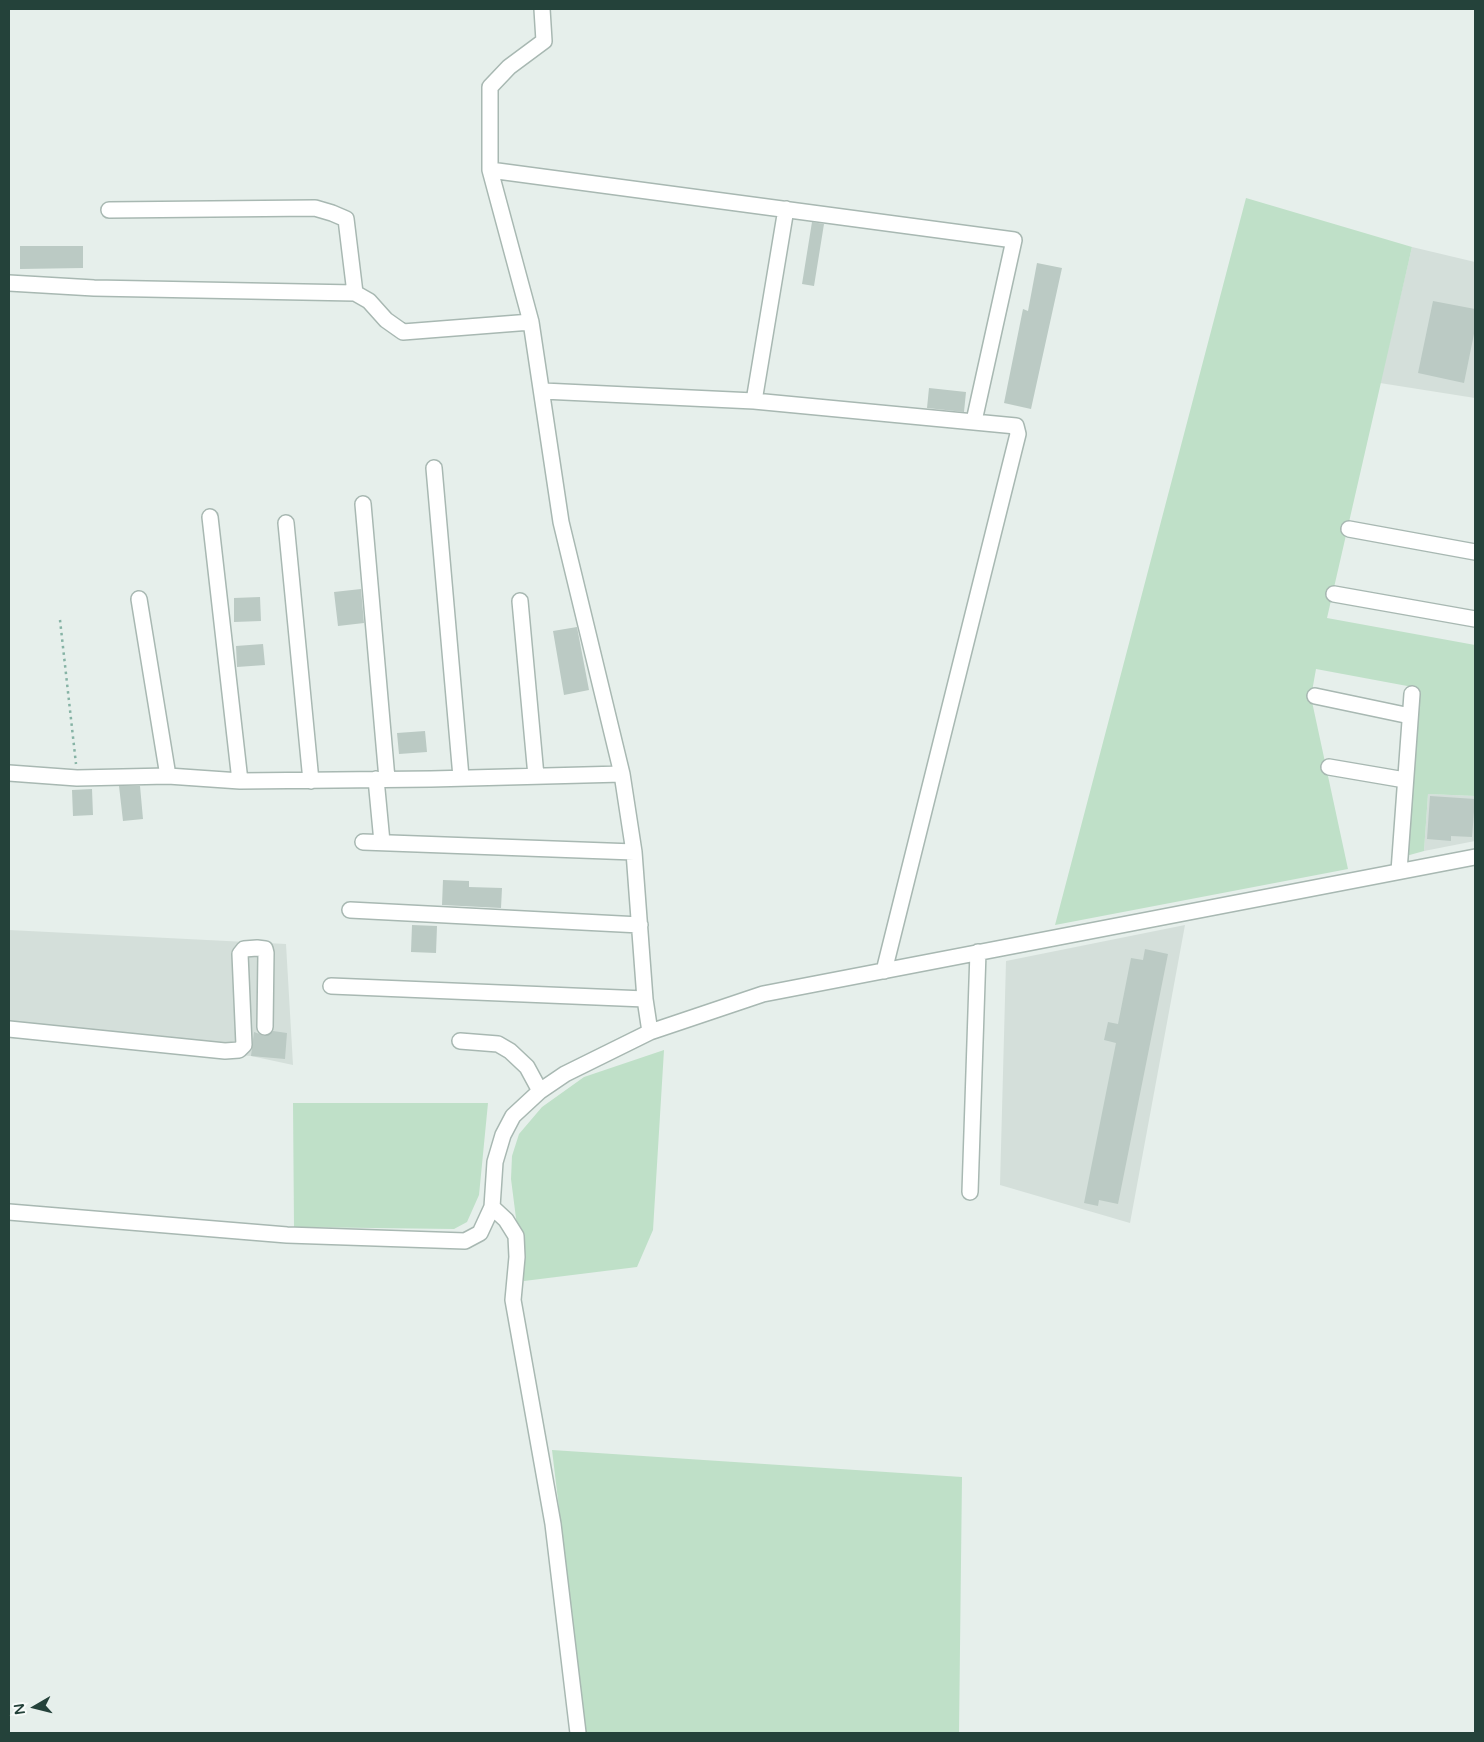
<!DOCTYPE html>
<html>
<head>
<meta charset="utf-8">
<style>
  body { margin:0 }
  #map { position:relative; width:1484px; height:1742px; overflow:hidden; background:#e6efeb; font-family:"Varela Round",sans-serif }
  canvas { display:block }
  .frame { position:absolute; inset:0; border:10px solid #24423a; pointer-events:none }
  .north { position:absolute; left:10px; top:1682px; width:50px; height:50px; -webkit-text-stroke:4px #f7fbf9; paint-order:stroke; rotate:262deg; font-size:14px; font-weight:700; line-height:20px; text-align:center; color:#24423a }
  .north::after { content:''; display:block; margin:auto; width:18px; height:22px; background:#24423a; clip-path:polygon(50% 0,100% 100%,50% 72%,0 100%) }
</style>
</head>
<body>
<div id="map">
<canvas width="1484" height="1742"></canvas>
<div class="frame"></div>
<div class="north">N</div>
</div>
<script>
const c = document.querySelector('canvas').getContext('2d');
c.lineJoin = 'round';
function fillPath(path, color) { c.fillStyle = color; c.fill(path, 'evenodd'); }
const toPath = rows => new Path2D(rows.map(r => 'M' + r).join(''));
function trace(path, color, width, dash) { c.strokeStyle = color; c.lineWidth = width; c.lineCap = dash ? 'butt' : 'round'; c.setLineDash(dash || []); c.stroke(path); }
const built = toPath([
  [1412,247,1475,262,1475,398,1380,383],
  [1428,794,1475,796,1475,841,1424,851],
  [1185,925,1130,1223,1000,1185,1006,961],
  [9,930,286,944,293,1065,251,1056,9,1038]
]);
const green = toPath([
  [1246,198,1412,247,1327,618,1475,645,1475,796,1428,794,1424,851,1406,856,1418,688,1316,669,1311,697,1348,869,1055,925],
  [664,1050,653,1230,637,1267,524,1281,511,1179,512,1156,519,1134,542,1107,584,1077],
  [293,1103,488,1103,479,1195,467,1222,454,1229,294,1227],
  [552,1450,962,1477,959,1733,586,1733]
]);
const building = toPath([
  [812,222,824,224,814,286,802,284],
  [20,246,83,246,83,268,20,269],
  [1037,263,1062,268,1031,409,1004,403,1023,309,1028,311],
  [1433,301,1475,309,1475,329,1464,383,1418,373],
  [929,388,966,392,964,412,927,408],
  [361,589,364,623,338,626,334,592],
  [260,597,261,621,234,622,234,598],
  [577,627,589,690,564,695,553,631],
  [263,644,265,665,237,667,236,646],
  [425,731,427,752,399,754,397,733],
  [119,786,140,786,143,819,123,821],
  [92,789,93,815,73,816,72,790],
  [1430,796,1475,799,1472,837,1451,836,1451,841,1427,839],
  [443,880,469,881,469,887,502,888,501,908,442,905],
  [412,925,437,926,436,953,411,952],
  [1145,949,1168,954,1118,1204,1099,1200,1098,1206,1084,1203,1116,1043,1104,1040,1108,1022,1118,1024,1131,958,1143,960],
  [273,1031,287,1033,285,1059,251,1056,254,1032,265,1036]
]);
const path = toPath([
  [60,620,76,764]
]);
const minor = toPath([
  [542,9,544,41,509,67,490,87,490,170,531,322,561,522,622,774,634,852,645,999,650,1032],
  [490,170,1014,240,974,421],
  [109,210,315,208,332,213,346,219,355,293],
  [9,283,94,288,355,293,369,301,386,320,403,332,531,322],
  [543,391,754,401,1016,426,1018,434,884,971],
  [754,401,786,209],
  [434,468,461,777],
  [363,504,387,779],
  [210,517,240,781],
  [286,523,311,781],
  [1349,529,1475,552],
  [1334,594,1475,619],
  [139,599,168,776],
  [520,601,536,776],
  [1315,696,1410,716],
  [1329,767,1405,780],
  [9,773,77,778,168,776,240,781,431,779,622,774],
  [376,779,382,842],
  [363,842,634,852],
  [1399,871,1412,694],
  [350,910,640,925],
  [331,986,645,999],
  [9,1029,225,1051,239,1050,244,1045,240,954,244,949,257,948,265,949,266,953,265,1027],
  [460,1041,498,1044,510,1051,527,1067,540,1091],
  [970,1192,978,952],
  [492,1207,506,1220,516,1236,517,1257,513,1300,553,1524,578,1733],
  [9,1212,287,1235,465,1241,480,1233,492,1207,495,1162,503,1135,513,1116,540,1091,565,1074,650,1032,763,994,1475,857]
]);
fillPath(built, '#d4dfda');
fillPath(green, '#bfe0c8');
fillPath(building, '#bbcac4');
trace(minor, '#a8b8b2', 18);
trace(path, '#86b3a5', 2.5, [2.5, 4]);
trace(minor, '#fff', 15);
</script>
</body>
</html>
